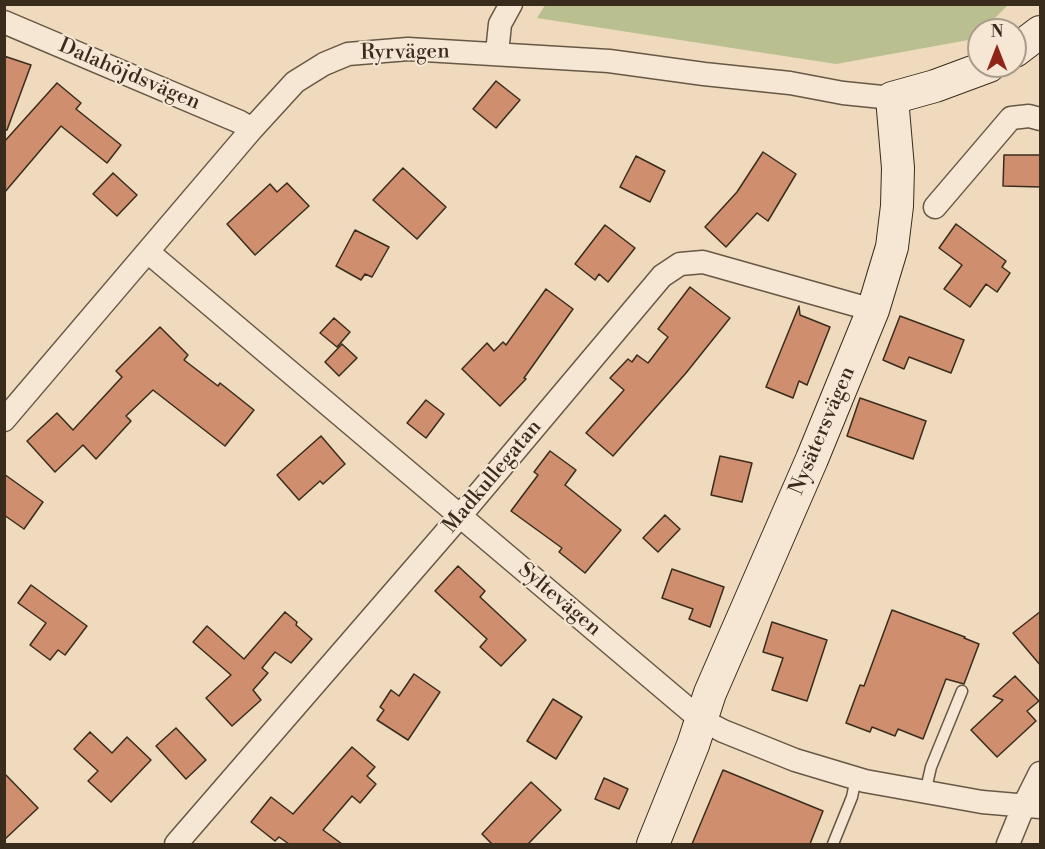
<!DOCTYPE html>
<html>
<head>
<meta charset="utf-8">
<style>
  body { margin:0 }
  #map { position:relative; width:1045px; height:849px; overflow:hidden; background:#efdabd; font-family:"Libre Bodoni",serif }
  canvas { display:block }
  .frame { position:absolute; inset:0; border:6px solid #3a2c1d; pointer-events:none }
  .north { position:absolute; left:967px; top:18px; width:60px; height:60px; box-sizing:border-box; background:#f5e7d4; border:2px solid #aa9c8b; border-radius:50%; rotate:0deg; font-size:16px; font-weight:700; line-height:24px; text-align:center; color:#3a2c1d }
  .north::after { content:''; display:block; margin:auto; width:21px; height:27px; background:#8f2418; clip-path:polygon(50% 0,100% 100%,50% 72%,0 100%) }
</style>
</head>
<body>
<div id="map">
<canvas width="1045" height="849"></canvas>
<div class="frame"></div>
<div class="north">N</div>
</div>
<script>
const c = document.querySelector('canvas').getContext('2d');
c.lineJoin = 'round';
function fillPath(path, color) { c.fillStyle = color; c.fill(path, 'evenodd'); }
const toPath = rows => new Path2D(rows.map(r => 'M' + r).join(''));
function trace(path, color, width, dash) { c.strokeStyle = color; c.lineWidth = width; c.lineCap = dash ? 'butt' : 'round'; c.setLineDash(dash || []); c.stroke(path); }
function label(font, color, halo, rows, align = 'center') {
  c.font = font + ' "Libre Bodoni",serif'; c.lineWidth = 4.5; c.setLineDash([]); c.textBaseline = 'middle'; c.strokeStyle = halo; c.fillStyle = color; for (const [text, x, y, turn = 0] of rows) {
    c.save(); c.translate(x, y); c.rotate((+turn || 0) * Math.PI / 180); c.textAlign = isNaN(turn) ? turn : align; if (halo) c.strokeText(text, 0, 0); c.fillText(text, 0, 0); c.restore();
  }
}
const green = toPath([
  [545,5,545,4,1008,5,983,30,979,30,979,35,974,39,836,64,537,18]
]);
const building = toPath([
  [4,56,31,65,7,130,4,130,4,56],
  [496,81,520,100,496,128,473,109,496,81],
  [57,83,81,103,76,109,121,145,107,163,61,126,4,193,4,142,57,83],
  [763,152,796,174,768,221,757,213,726,247,705,227,737,192,763,152],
  [1004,155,1041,155,1041,187,1003,186,1004,155],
  [636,156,665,171,650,202,620,187,636,156],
  [403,168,446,207,417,239,373,200,403,168],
  [113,173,137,195,117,216,93,194,113,173],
  [287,183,309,206,255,255,227,224,270,184,277,192,287,183],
  [956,224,1006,261,1002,267,1010,273,997,292,986,284,970,307,944,289,962,265,939,248,956,224],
  [605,225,635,248,608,282,599,274,595,280,575,264,605,225],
  [355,230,389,247,372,277,365,274,361,280,336,266,355,230],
  [690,287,730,318,686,373,613,456,586,433,624,390,610,378,628,359,632,362,637,355,648,363,668,337,658,329,690,287],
  [546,289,573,309,524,378,526,379,500,406,462,369,487,343,494,351,503,342,506,345,546,289],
  [799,306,800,315,830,327,807,385,799,381,793,398,766,387,799,306],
  [900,316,964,340,951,373,909,357,904,369,883,360,900,316],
  [334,318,350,332,337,347,320,333,334,318],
  [160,327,188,355,184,360,218,386,220,383,254,410,225,446,153,390,126,416,131,421,96,459,83,445,55,472,27,441,57,413,73,430,122,377,116,371,160,327],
  [342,344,357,358,339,376,325,362,342,344],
  [860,398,926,421,913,459,847,436,860,398],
  [426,400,444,414,426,438,407,423,426,400],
  [321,436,345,464,323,484,320,481,299,500,277,475,321,436],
  [550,451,576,470,565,485,621,530,585,573,559,552,562,548,511,511,538,475,534,472,550,451],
  [720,456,752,463,742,502,711,495,720,456],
  [4,474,43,502,24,529,4,515,4,474],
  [665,515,680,529,658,552,643,538,665,515],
  [458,566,485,591,480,597,526,640,501,666,480,647,487,639,435,591,458,566],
  [672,569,724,587,710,627,689,619,693,609,662,598,672,569],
  [31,585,87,626,65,655,58,650,50,660,30,645,46,623,18,603,31,585],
  [892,610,965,637,964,638,979,644,964,684,946,679,923,739,898,729,895,736,872,727,870,732,846,723,860,685,864,686,892,610],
  [1041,611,1041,666,1013,633,1041,611],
  [285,612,297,622,296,625,312,639,291,663,275,652,262,668,268,673,253,690,261,700,232,726,206,698,231,675,193,642,207,626,244,659,285,612],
  [772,622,827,640,807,701,772,690,783,658,763,652,772,622],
  [414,674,440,692,408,740,377,720,384,710,380,707,391,690,399,696,414,674],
  [1015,676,1039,701,1027,711,1036,721,997,757,971,730,1003,700,993,696,1015,676],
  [553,699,582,717,556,759,527,741,553,699],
  [176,728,206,760,186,779,156,746,176,728],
  [90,732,112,753,127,737,151,760,111,802,88,781,98,771,74,749,90,732],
  [352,747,375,767,367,776,376,784,360,803,352,796,323,830,342,844,289,844,279,837,275,841,251,822,271,797,293,814,352,747],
  [723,770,823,811,810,844,692,844,723,770],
  [4,773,38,808,4,840,4,773],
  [604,778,628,789,619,809,595,799,604,778],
  [531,782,561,810,528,844,492,844,482,834,531,782]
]);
const lane = toPath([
  [925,793,931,767,962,691],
  [833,844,852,797,856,778]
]);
const street = toPath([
  [4,22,240,122,252,129],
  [497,53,500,24,511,4],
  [935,207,1011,118,1029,116,1040,119],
  [148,252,700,719,723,731,795,760,865,781,982,802,1040,807],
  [4,420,252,129,295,82,324,64,348,54,408,49,609,61,704,74,790,83,843,93,892,98],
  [176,844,460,516,662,276,680,264,703,262,873,310],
  [1008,844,1024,805,1040,773]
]);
const secondary = toPath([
  [1015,51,1040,32],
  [653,844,693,745,710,693,812,459,873,310,892,247,897,206,898,168,892,98,935,86,989,66]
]);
const streetNames = [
  ["Ryrvägen",405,53,-1],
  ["Dalahöjdsvägen",129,75,23],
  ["Nysätersvägen",823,431,-67],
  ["Madkullegatan",493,477,-50],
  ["Syltevägen",559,600,40]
];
fillPath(green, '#babf90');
fillPath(building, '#cf8e6d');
trace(building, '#3a2c1d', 1.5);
trace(lane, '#675845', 13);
trace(street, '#675845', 25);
trace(secondary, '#3a2c1d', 34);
trace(lane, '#f5e7d4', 10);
trace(street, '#f5e7d4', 22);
trace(secondary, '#f5e7d4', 32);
label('21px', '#3a2c1d', '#f5e7d4', streetNames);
</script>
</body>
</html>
